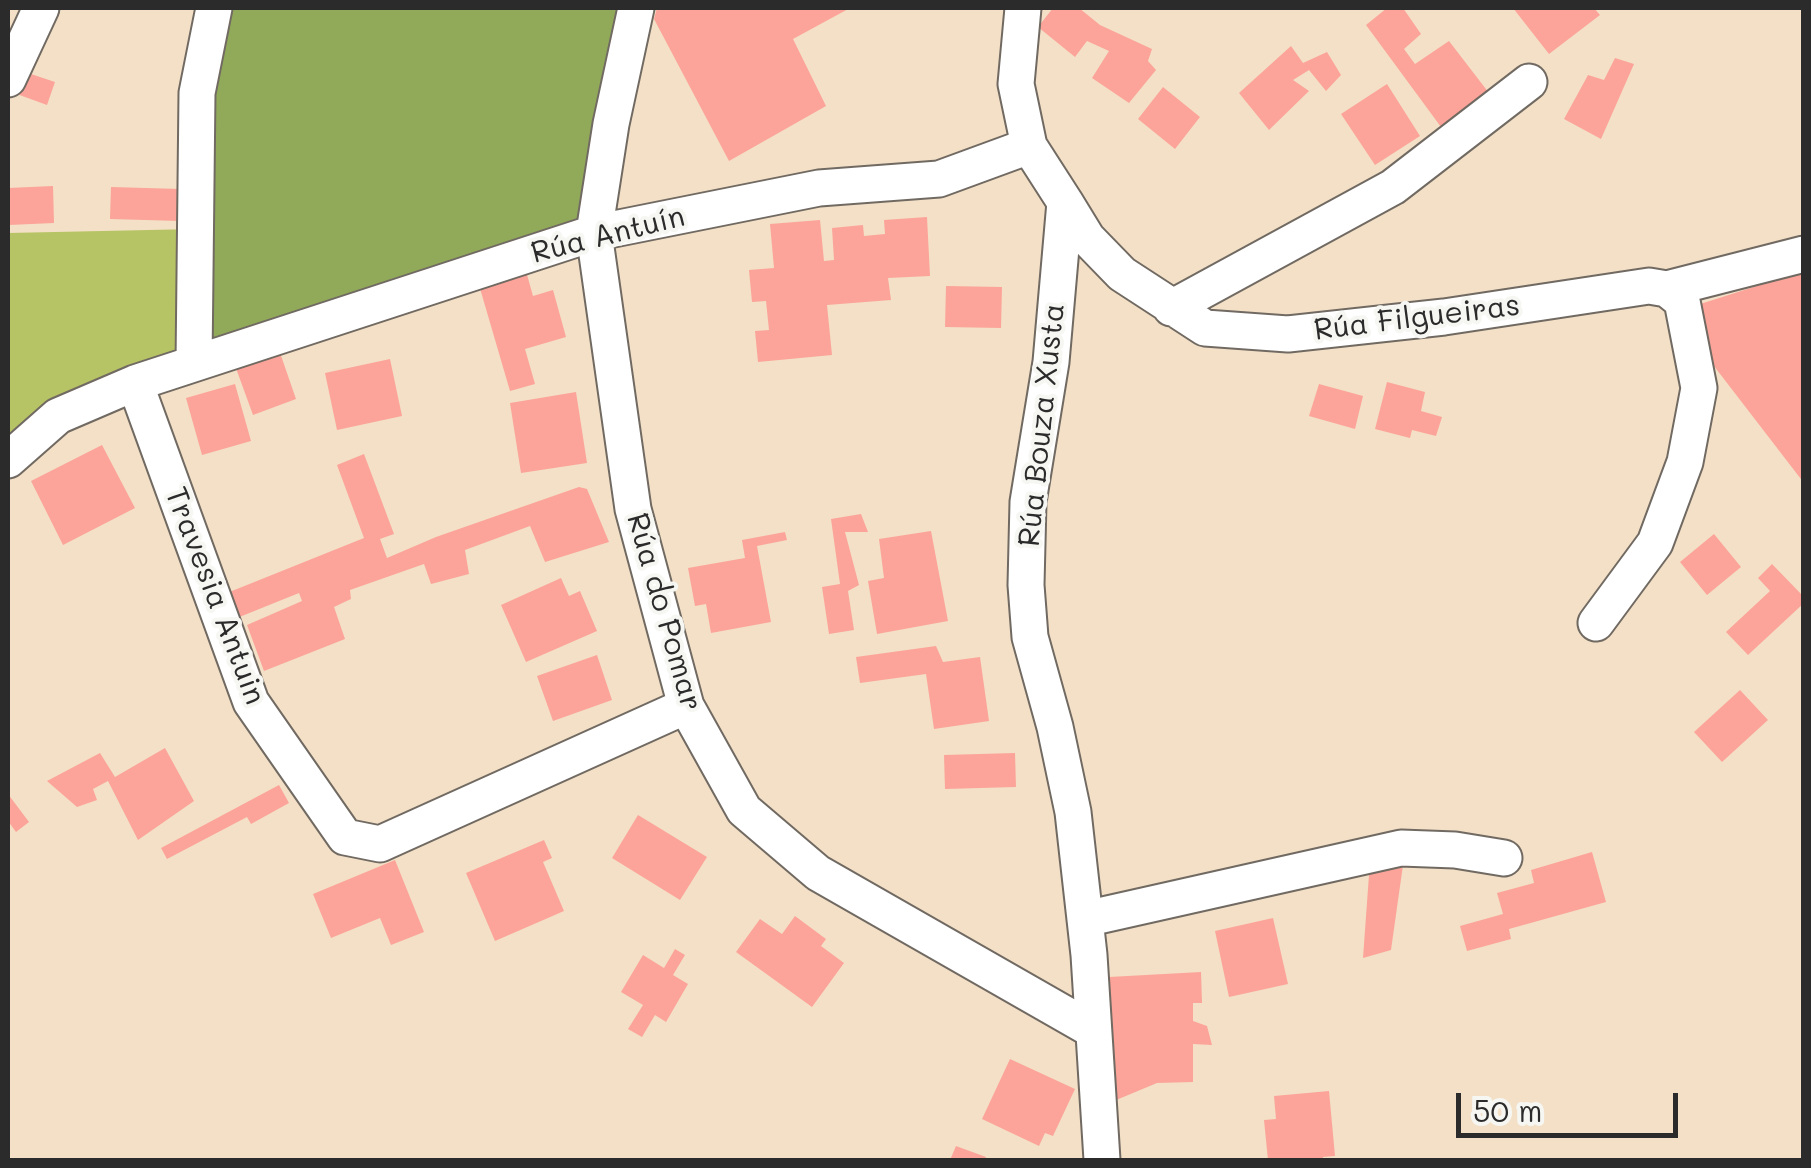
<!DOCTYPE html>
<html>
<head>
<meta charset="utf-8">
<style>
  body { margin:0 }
  #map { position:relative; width:1811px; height:1168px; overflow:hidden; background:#f3e0c7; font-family:Mali,sans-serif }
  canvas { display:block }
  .frame { position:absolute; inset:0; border:10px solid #2b2b2b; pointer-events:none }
  .scale { position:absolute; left:1456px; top:1093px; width:222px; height:45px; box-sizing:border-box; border:5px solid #2b2b2b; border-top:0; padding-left:12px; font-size:30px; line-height:35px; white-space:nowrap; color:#2b2b2b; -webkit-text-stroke:8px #f6f6f2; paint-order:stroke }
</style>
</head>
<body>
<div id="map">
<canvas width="1811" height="1168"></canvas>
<div class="frame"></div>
<div class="scale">50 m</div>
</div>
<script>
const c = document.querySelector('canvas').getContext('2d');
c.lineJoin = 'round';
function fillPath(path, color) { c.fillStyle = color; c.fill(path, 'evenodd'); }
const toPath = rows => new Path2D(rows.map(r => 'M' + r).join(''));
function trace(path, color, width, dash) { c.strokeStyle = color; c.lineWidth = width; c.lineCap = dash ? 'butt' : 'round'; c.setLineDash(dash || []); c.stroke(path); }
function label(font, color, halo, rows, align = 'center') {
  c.font = font + ' Mali,sans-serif'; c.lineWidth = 8; c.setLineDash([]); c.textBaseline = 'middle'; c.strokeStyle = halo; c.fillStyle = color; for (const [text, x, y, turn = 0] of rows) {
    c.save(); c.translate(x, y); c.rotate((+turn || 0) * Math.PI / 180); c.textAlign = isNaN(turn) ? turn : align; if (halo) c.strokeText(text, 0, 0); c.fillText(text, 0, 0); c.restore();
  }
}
const green = toPath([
  [196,229,194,363,8,460,8,233]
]);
const forest = toPath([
  [214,8,636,8,594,233,194,363]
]);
const building = toPath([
  [657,8,850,8,793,39,826,106,729,161,654,19],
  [1053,8,1079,8,1100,25,1152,49,1148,61,1156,70,1129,103,1092,78,1109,51,1087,41,1075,57,1038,27],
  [1387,8,1403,8,1421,34,1404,49,1415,64,1449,41,1489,93,1441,127,1366,25],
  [1513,8,1594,8,1600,15,1549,54],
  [1291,46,1303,63,1327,52,1341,75,1326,91,1309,70,1293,80,1309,91,1269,130,1239,93],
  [1615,58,1634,64,1601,139,1564,119,1588,75,1604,80],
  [22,71,55,82,47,105,14,93],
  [1387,84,1420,136,1375,165,1341,114],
  [1163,87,1200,117,1175,149,1138,119],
  [53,186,54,223,9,225,8,188],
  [111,187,181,189,180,221,110,219],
  [927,217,930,276,888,278,891,300,827,305,832,355,758,362,755,331,769,330,766,301,752,302,749,270,774,268,770,224,820,220,824,261,834,260,832,228,863,225,864,236,885,234,884,220],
  [526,271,533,296,553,290,566,337,525,349,535,384,510,391,479,285],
  [1804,271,1804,483,1697,344,1694,306],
  [946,286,1002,287,1001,328,945,327],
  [277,344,296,399,253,415,233,360],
  [390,359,402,416,337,430,325,373],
  [1387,382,1425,392,1421,411,1442,417,1436,436,1412,430,1410,438,1375,429],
  [235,384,251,441,202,455,186,398],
  [1319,384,1363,396,1355,429,1309,416],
  [576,392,587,463,521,473,510,403],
  [102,445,135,508,63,545,31,481],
  [364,454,394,534,380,539,387,558,436,537,579,487,587,489,609,542,545,562,530,526,465,550,469,574,431,584,424,564,350,590,351,599,334,607,345,639,264,671,247,625,302,601,299,593,232,620,222,595,364,538,337,465],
  [861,514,868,532,845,532,859,585,848,591,854,630,829,634,822,587,840,584,831,519],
  [931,531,948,621,877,634,868,581,884,578,879,539],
  [785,532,787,540,757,546,771,622,711,633,706,604,695,606,688,568,745,558,742,540],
  [1714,534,1741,567,1707,595,1680,562],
  [1772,564,1804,597,1804,603,1748,655,1726,632,1770,591,1758,578],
  [561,578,569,596,580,591,597,631,526,662,501,605],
  [936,646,943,662,980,657,989,721,934,729,926,674,860,683,856,657],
  [597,655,612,700,553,721,537,676],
  [1740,690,1768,720,1722,762,1694,732],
  [165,748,194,801,138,840,108,781,93,789,97,800,77,807,47,781,100,753,115,777],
  [1015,753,1016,787,945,789,944,755],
  [279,785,289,803,251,824,247,817,167,859,161,848],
  [8,794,29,822,16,832,8,821],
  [638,815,707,857,680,900,612,858],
  [544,840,552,858,543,862,564,911,495,941,466,873],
  [1592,852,1606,902,1509,929,1511,939,1467,951,1460,926,1503,914,1497,893,1534,883,1531,870],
  [1404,858,1391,950,1363,958,1370,861],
  [395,860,424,932,391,945,380,918,331,938,313,894],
  [795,916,826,939,821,946,844,963,812,1007,736,952,760,919,782,934],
  [1273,918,1288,984,1229,997,1215,931],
  [675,949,685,955,673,975,688,984,666,1022,655,1015,642,1037,628,1029,643,1005,621,992,643,955,664,968],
  [1201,972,1202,1003,1193,1003,1193,1021,1207,1026,1212,1045,1193,1044,1193,1082,1157,1083,1109,1103,1109,977],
  [1010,1059,1075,1089,1053,1136,1045,1133,1039,1146,982,1119],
  [1329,1091,1335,1156,1323,1157,1323,1160,1268,1160,1264,1120,1276,1119,1274,1096],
  [956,1146,986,1157,985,1160,950,1160]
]);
const minor = toPath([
  [636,8,611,124,594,233,633,509,686,706,744,810,818,873,1091,1029],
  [1023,8,1016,84,1029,146,1065,202,1051,362,1028,502,1026,585,1030,637,1055,727,1073,812,1089,955,1102,1160],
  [8,79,41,8],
  [1065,202,1087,238,1122,274,1205,328,1288,334,1444,317,1649,286,1667,289,1804,254],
  [1171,308,1393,187,1529,82],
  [194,363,197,93,214,8],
  [135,383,251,702,345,837,380,844,686,706],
  [8,460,58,416,135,383,594,233,819,188,939,179,1029,146],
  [1596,623,1655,543,1685,462,1699,388,1682,301,1667,289],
  [1085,919,1401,848,1455,850,1504,858]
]);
const streetNames = [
  ["Rúa Antuín",608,235,-14],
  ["Rúa Filgueiras",1417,318,-7],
  ["Rúa Bouza Xusta",1042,425,-84],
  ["Travesia Antuin",215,596,69],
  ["Rúa do Pomar",664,612,74]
];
fillPath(green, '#b7c465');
fillPath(forest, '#91aa5a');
fillPath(building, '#fca499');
trace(minor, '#716a62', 39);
trace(minor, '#fff', 35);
label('30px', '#2b2b2b', '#f6f6f2', streetNames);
</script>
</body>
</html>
